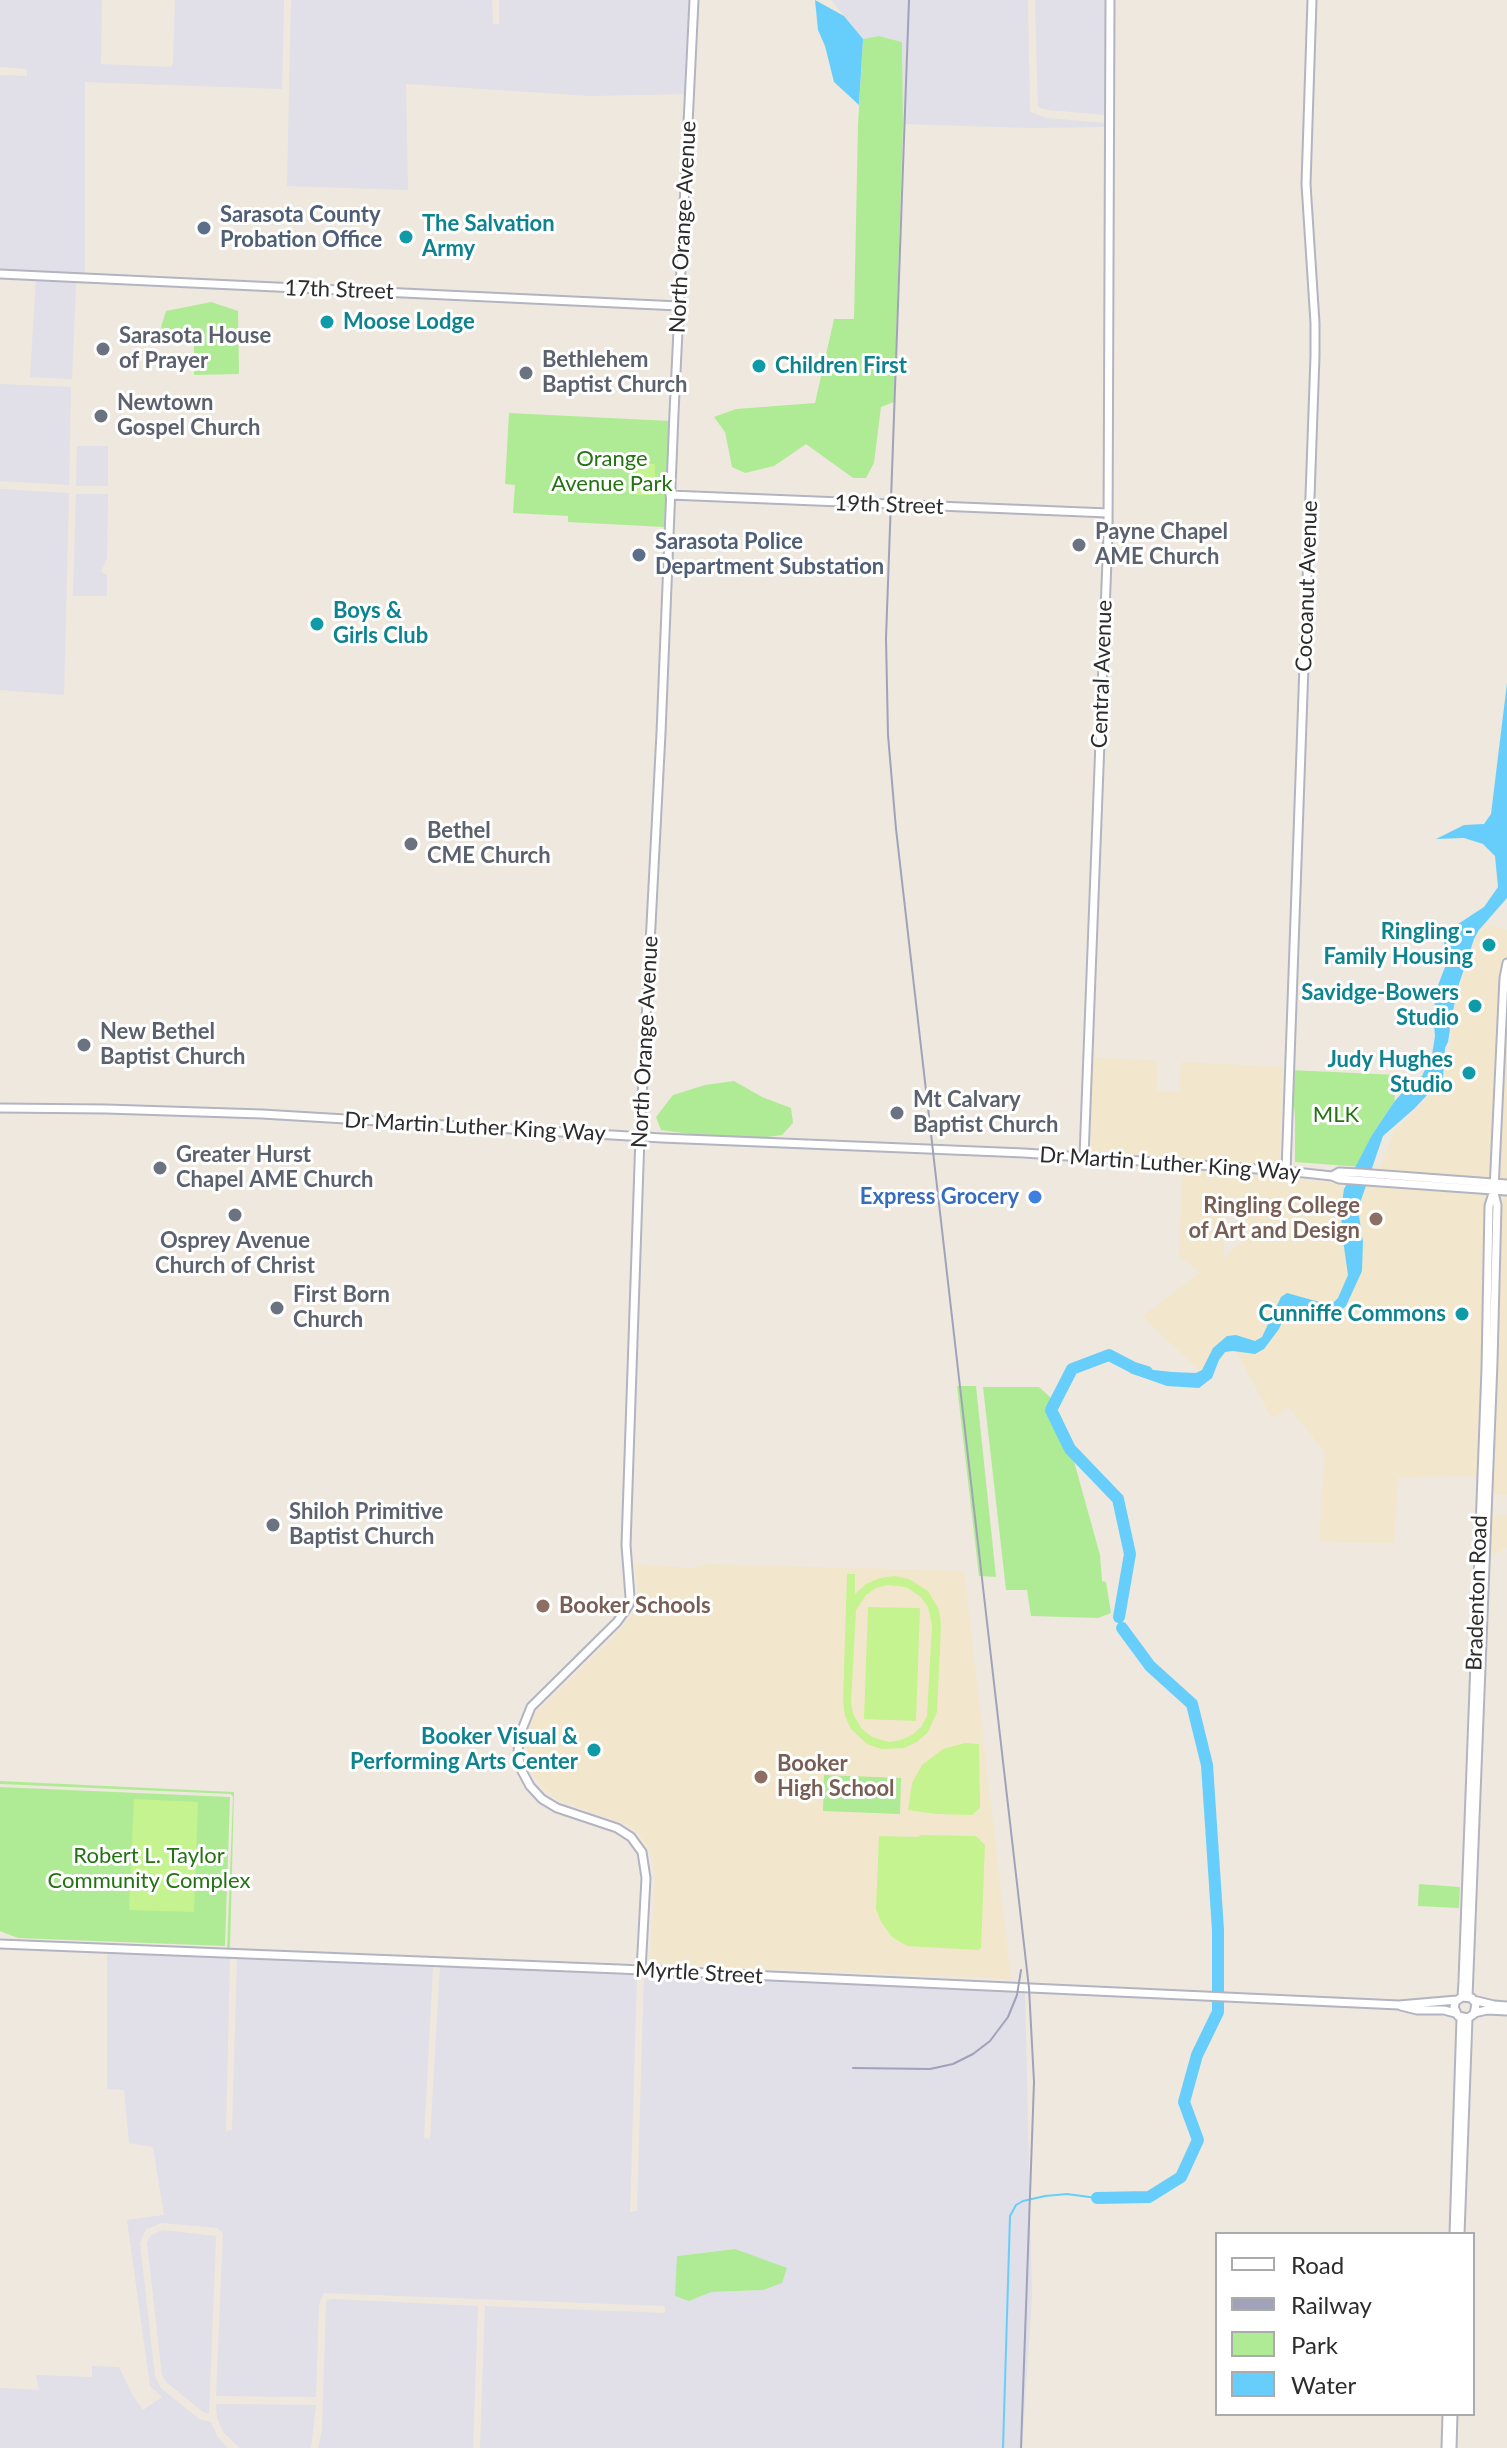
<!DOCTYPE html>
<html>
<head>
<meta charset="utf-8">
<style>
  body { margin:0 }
  #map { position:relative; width:1507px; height:2448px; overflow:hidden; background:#efe8de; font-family:Lato,sans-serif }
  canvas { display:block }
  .legend { position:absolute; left:1215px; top:2232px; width:260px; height:184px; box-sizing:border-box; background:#fff; border:2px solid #ababab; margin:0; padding:10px 14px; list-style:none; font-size:24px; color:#2c2c2c }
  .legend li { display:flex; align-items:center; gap:16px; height:40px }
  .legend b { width:40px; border:2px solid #ababab }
</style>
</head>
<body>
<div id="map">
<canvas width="1507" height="2448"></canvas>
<ul class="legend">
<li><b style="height:10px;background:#fff"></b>Road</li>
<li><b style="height:10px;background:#9fa2b9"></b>Railway</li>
<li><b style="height:22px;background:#afeb95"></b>Park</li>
<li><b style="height:22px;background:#67cefb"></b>Water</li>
</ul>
</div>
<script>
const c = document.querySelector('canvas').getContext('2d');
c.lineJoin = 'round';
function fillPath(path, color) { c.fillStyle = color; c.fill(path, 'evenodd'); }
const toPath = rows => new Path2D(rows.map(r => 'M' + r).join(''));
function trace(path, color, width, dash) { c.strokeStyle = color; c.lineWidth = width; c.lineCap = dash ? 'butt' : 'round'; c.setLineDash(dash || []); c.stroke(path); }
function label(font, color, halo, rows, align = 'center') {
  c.font = font + ' Lato,sans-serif'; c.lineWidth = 6; c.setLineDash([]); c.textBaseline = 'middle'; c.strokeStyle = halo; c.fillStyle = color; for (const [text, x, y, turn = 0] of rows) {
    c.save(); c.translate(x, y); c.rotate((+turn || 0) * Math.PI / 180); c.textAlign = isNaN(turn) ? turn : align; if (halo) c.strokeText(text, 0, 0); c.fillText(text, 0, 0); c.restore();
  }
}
const industrial = toPath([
  [0,0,102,0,101,64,171,67,173,64,175,0,284,0,282,89,85,82,85,275,0,269,0,75,27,76,27,69,0,67],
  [291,0,492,0,493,24,499,24,499,0,691,0,686,94,590,96,406,84,408,190,287,186],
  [831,0,1028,0,1030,112,1047,118,1105,123,1106,127,1029,128,903,124,902,42,879,36,863,39],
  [1035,0,1106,0,1106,115,1048,110,1038,107],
  [36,279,76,282,72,379,30,377],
  [0,384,71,387,69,485,0,481],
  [77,446,108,446,108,486,76,486],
  [0,489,69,493,64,695,0,690],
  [76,494,108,494,107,558,101,572,107,575,107,596,73,596],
  [107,1953,230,1957,226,2131,232,2130,237,1958,433,1966,424,2138,430,2139,440,1966,637,1974,630,2212,637,2211,644,1975,1025,1992,1032,2297,1022,2448,480,2448,485,2306,665,2313,665,2306,324,2293,319,2304,316,2397,216,2396,223,2234,218,2228,162,2223,146,2229,140,2243,155,2377,161,2388,199,2419,211,2422,217,2436,228,2448,0,2448,0,2388,39,2390,36,2375,92,2377,92,2366,119,2367,132,2394,143,2410,162,2397,150,2386,127,2220,164,2215,153,2147,129,2143,124,2090,107,2089],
  [735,2249,763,2290,710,2292,677,2256],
  [162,2230,216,2236,209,2414,203,2412,166,2382,162,2375,147,2243,150,2236],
  [333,2299,478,2306,473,2448,318,2448,322,2431,326,2304,327,2300],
  [216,2404,316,2405,311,2448,240,2448,223,2432,217,2418]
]);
const education = toPath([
  [1488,925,1507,929,1507,1495,1493,1494,1474,1476,1398,1477,1394,1543,1319,1542,1325,1452,1289,1408,1272,1418,1235,1349,1200,1371,1142,1316,1200,1273,1179,1256,1182,1175,1168,1156,1091,1151,1091,1057,1157,1061,1157,1092,1179,1092,1181,1062,1283,1067,1279,1178,1339,1183,1379,1169,1396,1129,1444,1082,1450,1051,1453,1014,1468,961,1477,935],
  [1222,1197,1244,1198,1244,1240,1224,1258],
  [1491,1515,1507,1515,1507,1547,1491,1556],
  [634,1564,694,1568,706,1564,964,1571,1011,1979,650,1964,655,1874,650,1853,640,1835,628,1825,557,1800,539,1784,530,1769,527,1748,528,1731,533,1716,615,1636,635,1611,639,1596]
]);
const green = toPath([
  [879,36,902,42,903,124,894,402,881,407,874,463,866,478,853,478,806,444,774,466,745,473,732,467,725,432,714,417,736,409,815,403,834,319,854,319,858,125,863,39],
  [211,302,238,311,239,374,194,375,194,342,169,341,161,327,166,311],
  [509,413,670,421,664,527,568,522,568,516,513,513,515,485,505,484],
  [1290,1070,1398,1075,1394,1102,1372,1135,1361,1167,1295,1162,1295,1116],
  [734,1081,762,1097,791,1108,793,1123,782,1135,760,1138,705,1136,661,1130,656,1117,673,1095,705,1085],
  [957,1386,976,1386,996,1577,979,1576],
  [983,1387,1039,1387,1050,1397,1062,1418,1100,1555,1102,1581,1106,1582,1111,1613,1098,1618,1031,1616,1027,1590,1006,1590],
  [824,1775,901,1778,900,1814,823,1811],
  [0,1781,234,1792,230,1949,227,1949,233,1797,231,1794,0,1784],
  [0,1787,230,1797,225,1946,18,1938,0,1931],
  [1419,1884,1460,1887,1459,1908,1418,1906],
  [735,2249,787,2268,782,2283,763,2290,711,2292,689,2301,675,2296,677,2256]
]);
const pitch = toPath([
  [637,464,655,464,655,495,636,495],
  [847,1574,855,1574,855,1594,866,1584,880,1578,894,1576,909,1579,928,1591,939,1610,941,1625,937,1712,928,1732,917,1742,904,1748,881,1749,867,1744,851,1729,845,1716,843,1701],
  [888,1585,906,1587,921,1597,928,1607,932,1625,927,1716,921,1727,912,1735,901,1740,889,1742,872,1737,862,1729,853,1714,851,1702,856,1610,866,1595,876,1588],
  [868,1607,920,1608,916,1721,864,1719],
  [965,1743,979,1744,980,1808,972,1815,936,1814,908,1810,912,1783,922,1765,943,1749],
  [134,1799,198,1802,194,1912,129,1910],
  [921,1835,976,1836,985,1845,981,1948,978,1950,907,1946,892,1937,881,1922,876,1909,879,1836,918,1837]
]);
const water = toPath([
  [815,0,844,16,863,39,859,105,834,82,825,46,818,30],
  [1507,683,1507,898,1479,930,1474,939,1458,987,1452,1016,1448,1042,1445,1048,1443,1078,1415,1108,1383,1136,1358,1209,1363,1242,1362,1271,1346,1306,1334,1316,1311,1315,1299,1309,1291,1310,1286,1313,1279,1329,1264,1349,1255,1354,1233,1351,1225,1352,1219,1360,1212,1378,1199,1388,1167,1386,1130,1373,1133,1363,1145,1369,1172,1372,1196,1373,1202,1370,1213,1348,1227,1336,1236,1335,1255,1341,1262,1337,1281,1297,1287,1293,1323,1303,1334,1302,1338,1298,1348,1275,1342,1233,1341,1209,1344,1189,1372,1135,1394,1102,1407,1087,1422,1076,1432,1055,1435,1036,1433,1016,1437,988,1445,967,1444,940,1458,924,1484,907,1498,887,1495,856,1483,844,1464,838,1436,839,1464,825,1484,824,1491,814]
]);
const stream = toPath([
  [1003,2448,1010,2216,1016,2205,1023,2201,1045,2196,1067,2194,1097,2198]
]);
const river = toPath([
  [1119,1617,1130,1554,1118,1499,1070,1449,1051,1410,1072,1369,1109,1355,1134,1368,1147,1372],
  [1097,2198,1149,2197,1181,2177,1198,2140,1184,2102,1197,2055,1218,2012,1218,1930,1207,1765,1192,1704,1150,1666,1122,1628]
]);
const tertiary = toPath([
  [0,274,679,306],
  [670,495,1108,513],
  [0,1108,106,1109,262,1114,662,1138,1024,1153,1286,1171,1332,1176,1339,1179,1507,1191],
  [1084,1157,1108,534,1110,0],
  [1286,1171,1315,356,1315,323,1306,184,1312,0],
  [1332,1176,1339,1172,1359,1173,1507,1184],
  [0,1944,619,1969,1399,2005,1457,2000],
  [641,1971,646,1878,642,1852,631,1837,617,1828,557,1808,542,1799,530,1786,522,1771,518,1754,519,1737,531,1707,617,1622,629,1605,630,1597,626,1545,640,1136,661,733,674,413,694,0],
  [1462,1997,1472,1998,1476,2004,1474,2014,1468,2018,1458,2016,1454,2007,1456,2001,1462,1997,1463,1981,1486,1369,1489,1206,1494,1190,1504,978,1507,963],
  [1468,1997,1493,1362,1497,1205,1494,1193],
  [1473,2000,1494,2005,1507,2006],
  [1401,2006,1417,2010,1444,2010,1455,2013],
  [1474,2013,1487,2010,1507,2011],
  [1454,2234,1461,2018],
  [1460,2234,1468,2018],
  [1446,2448,1447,2414],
  [1452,2448,1453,2414]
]);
const rail = toPath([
  [909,0,886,638,888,735,896,829,1029,1988,1034,2082,1021,2448],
  [853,2068,930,2069,953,2064,973,2054,990,2041,1008,2017,1017,1995,1021,1970]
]);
const markers = [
  [204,228,8,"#5c6f8a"],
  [406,237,8,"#0f9aa8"],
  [327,322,8,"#0f9aa8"],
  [103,349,8,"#6b7280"],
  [759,366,8,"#0f9aa8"],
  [526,373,8,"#6b7280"],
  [101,416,8,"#6b7280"],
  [1079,545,8,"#6b7280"],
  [639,555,8,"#5c6f8a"],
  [317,624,8,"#0f9aa8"],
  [411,844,8,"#6b7280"],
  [1489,945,8,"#0f9aa8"],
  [1475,1006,8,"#0f9aa8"],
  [84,1045,8,"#6b7280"],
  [1469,1073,8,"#0f9aa8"],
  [897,1113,8,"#6b7280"],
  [160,1168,8,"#6b7280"],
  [1035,1197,8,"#3f7fe0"],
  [235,1215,8,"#6b7280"],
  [1376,1219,8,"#8d6e63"],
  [277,1308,8,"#6b7280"],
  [1462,1314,8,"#0f9aa8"],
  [273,1525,8,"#6b7280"],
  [543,1606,8,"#8d6e63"],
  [594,1750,8,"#0f9aa8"],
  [761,1777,8,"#8d6e63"]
];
const serviceNames = [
  ["Sarasota County",220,215],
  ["Probation Office",220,240],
  ["Sarasota Police",655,542],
  ["Department Substation",655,567]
];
const cultureNames = [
  ["The Salvation",422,224,"left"],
  ["Army",422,249,"left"],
  ["Moose Lodge",343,322,"left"],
  ["Children First",775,366,"left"],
  ["Boys &",333,611,"left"],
  ["Girls Club",333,636,"left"],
  ["Ringling -",1473,932],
  ["Family Housing",1473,957],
  ["Savidge-Bowers",1459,993],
  ["Studio",1459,1018],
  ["Judy Hughes",1453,1060],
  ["Studio",1453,1085],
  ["Cunniffe Commons",1446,1314],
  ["Booker Visual &",578,1737],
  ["Performing Arts Center",578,1762]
];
const streetNames = [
  ["North Orange Avenue",683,227,-87],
  ["17th Street",339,290,2],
  ["19th Street",889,505,2],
  ["Cocoanut Avenue",1307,586,-88],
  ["Central Avenue",1102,674,-88],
  ["North Orange Avenue",645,1042,-87],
  ["Dr Martin Luther King Way",475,1127,3],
  ["Dr Martin Luther King Way",1170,1164,4],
  ["Bradenton Road",1477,1593,-88],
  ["Myrtle Street",699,1973,3]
];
const worshipNames = [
  ["Sarasota House",119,336],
  ["of Prayer",119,361],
  ["Bethlehem",542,360],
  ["Baptist Church",542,385],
  ["Newtown",117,403],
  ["Gospel Church",117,428],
  ["Payne Chapel",1095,532],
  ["AME Church",1095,557],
  ["Bethel",427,831],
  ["CME Church",427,856],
  ["New Bethel",100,1032],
  ["Baptist Church",100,1057],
  ["Mt Calvary",913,1100],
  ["Baptist Church",913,1125],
  ["Greater Hurst",176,1155],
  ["Chapel AME Church",176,1180],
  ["Osprey Avenue",235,1241,"center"],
  ["Church of Christ",235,1266,"center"],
  ["First Born",293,1295],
  ["Church",293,1320],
  ["Shiloh Primitive",289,1512],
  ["Baptist Church",289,1537]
];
const parkNames = [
  ["Orange",612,459],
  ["Avenue Park",612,484],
  ["MLK",1336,1115],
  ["Robert L. Taylor",149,1856],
  ["Community Complex",149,1881]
];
const shopNames = [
  ["Express Grocery",1019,1197]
];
const educationNames = [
  ["Ringling College",1360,1206,"right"],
  ["of Art and Design",1360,1231,"right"],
  ["Booker Schools",559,1606],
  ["Booker",777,1764],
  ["High School",777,1789]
];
fillPath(industrial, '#e1dfe7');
fillPath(education, '#f2e7cc');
fillPath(green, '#afeb95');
fillPath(pitch, '#c5f390');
fillPath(water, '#67cefb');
trace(stream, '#67cefb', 2);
trace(river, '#67cefb', 12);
trace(tertiary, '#b2b4c1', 11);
trace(tertiary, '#fff', 7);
trace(rail, '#9fa2b9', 2);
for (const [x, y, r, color] of markers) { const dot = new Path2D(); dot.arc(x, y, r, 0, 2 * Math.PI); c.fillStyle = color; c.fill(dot); trace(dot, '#fff', 3); }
label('bold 22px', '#4e5e75', '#fff', serviceNames, 'left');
label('bold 22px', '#0d838f', '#fff', cultureNames, 'right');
label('22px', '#2c2c2c', '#fff', streetNames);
label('bold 22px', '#5b616d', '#fff', worshipNames, 'left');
label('22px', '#237313', '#fff', parkNames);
label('bold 22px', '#366cbe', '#fff', shopNames, 'right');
label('bold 22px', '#785e54', '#fff', educationNames, 'left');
</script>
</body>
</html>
